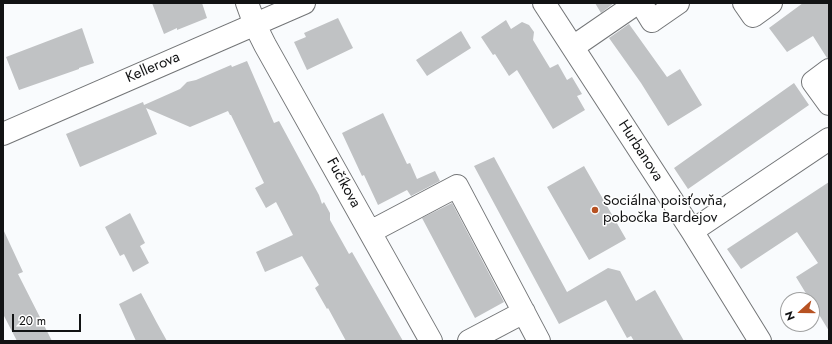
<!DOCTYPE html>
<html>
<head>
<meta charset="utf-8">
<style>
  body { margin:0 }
  #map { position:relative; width:832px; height:344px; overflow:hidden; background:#f9fbfd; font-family:Jost,sans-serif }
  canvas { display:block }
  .frame { position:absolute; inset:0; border:4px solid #121314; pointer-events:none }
  .north { position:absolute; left:780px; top:292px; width:40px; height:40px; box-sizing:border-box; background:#fff; border:1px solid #a0a1a1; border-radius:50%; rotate:249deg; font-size:11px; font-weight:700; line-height:16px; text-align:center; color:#121314 }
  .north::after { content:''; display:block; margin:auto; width:14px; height:18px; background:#b75222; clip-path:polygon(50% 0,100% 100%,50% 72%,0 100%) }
  .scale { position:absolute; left:12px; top:314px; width:69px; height:18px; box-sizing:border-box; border:2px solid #121314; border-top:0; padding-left:5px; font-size:12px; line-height:14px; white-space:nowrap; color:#121314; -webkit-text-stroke:3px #fff; paint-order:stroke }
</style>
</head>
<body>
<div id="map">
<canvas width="832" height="344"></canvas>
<div class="frame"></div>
<div class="north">N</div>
<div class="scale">20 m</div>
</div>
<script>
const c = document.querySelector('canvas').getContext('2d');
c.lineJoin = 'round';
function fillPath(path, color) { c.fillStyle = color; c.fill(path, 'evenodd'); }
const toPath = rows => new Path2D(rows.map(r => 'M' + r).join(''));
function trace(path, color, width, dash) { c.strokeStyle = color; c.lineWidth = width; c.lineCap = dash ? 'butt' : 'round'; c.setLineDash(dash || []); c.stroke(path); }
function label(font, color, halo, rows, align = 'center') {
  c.font = font + ' Jost,sans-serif'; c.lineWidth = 3; c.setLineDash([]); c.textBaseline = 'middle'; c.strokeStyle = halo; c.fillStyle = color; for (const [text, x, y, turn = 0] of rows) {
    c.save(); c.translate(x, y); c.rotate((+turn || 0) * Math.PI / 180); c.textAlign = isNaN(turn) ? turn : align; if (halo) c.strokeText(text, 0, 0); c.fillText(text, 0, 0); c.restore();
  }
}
const building = toPath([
  [152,3,202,3,207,18,177,30,177,28,164,34],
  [595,3,614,3,601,13],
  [803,3,829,3,829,58,827,58,813,36,787,52,769,28],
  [338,18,353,48,307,70,294,42,306,37,304,33],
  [506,20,511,29,522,22,529,25,534,32,533,40,550,68,558,64,567,80,572,77,582,94,577,96,585,110,553,129,517,70,509,76,495,54,493,55,481,37],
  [629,24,667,77,680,69,702,105,668,126,641,83,609,38],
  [82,28,94,63,79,68,79,69,19,90,6,57],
  [461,31,471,48,427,76,416,60],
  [247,61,274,123,279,121,319,195,322,204,324,202,330,213,330,220,349,254,352,252,403,341,346,341,328,308,327,309,315,288,319,285,302,256,265,272,256,252,293,235,276,202,266,208,255,188,264,183,231,115,230,115,228,111,190,127,146,108,157,134,80,167,66,134,143,102,144,105,180,89,187,82,196,80,231,65,232,67],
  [794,83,809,105,688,189,674,168],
  [383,113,407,164,410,163,417,179,435,171,440,181,411,196,407,190,378,205,364,175,362,176,342,133],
  [494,157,567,292,608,268,620,271,636,301,655,290,684,341,634,341,631,336,627,338,606,300,559,324,474,166],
  [584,166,626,239,589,260,547,187],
  [829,182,829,331,812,303,812,300,810,300,796,277,818,263,797,232,741,269,727,249],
  [452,203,504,302,475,318,422,218],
  [130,213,145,243,140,246,149,263,133,272,124,254,120,256,105,227],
  [3,229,23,272,18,274,52,341,17,341,3,314],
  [141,293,157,323,167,341,136,341,119,304]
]);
const minor = toPath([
  [247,3,255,25,265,45,431,341],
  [544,3,692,231,760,341],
  [641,3,652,21,678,3],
  [744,3,753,16,771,3],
  [573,47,637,3],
  [829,70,813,82,829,104],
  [3,134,304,3],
  [692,231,829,139],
  [370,232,457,186,539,341],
  [469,341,524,312]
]);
const markers = [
  [595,210,4,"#b75222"]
];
const streetNames = [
  ["Kellerova",153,68,-23],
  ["Hurbanova",640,151,57],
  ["Fučíkova",343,183,61]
];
const poiNames = [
  ["Sociálna poisťovňa,",603,201],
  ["pobočka Bardejov",603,218]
];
fillPath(building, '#c0c2c4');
trace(minor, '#737577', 24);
trace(minor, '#fff', 22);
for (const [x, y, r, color] of markers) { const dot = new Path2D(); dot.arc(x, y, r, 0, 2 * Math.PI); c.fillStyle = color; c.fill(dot); trace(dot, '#fff', 1.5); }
label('15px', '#121314', '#fff', streetNames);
label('15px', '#121314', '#fff', poiNames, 'left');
</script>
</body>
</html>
